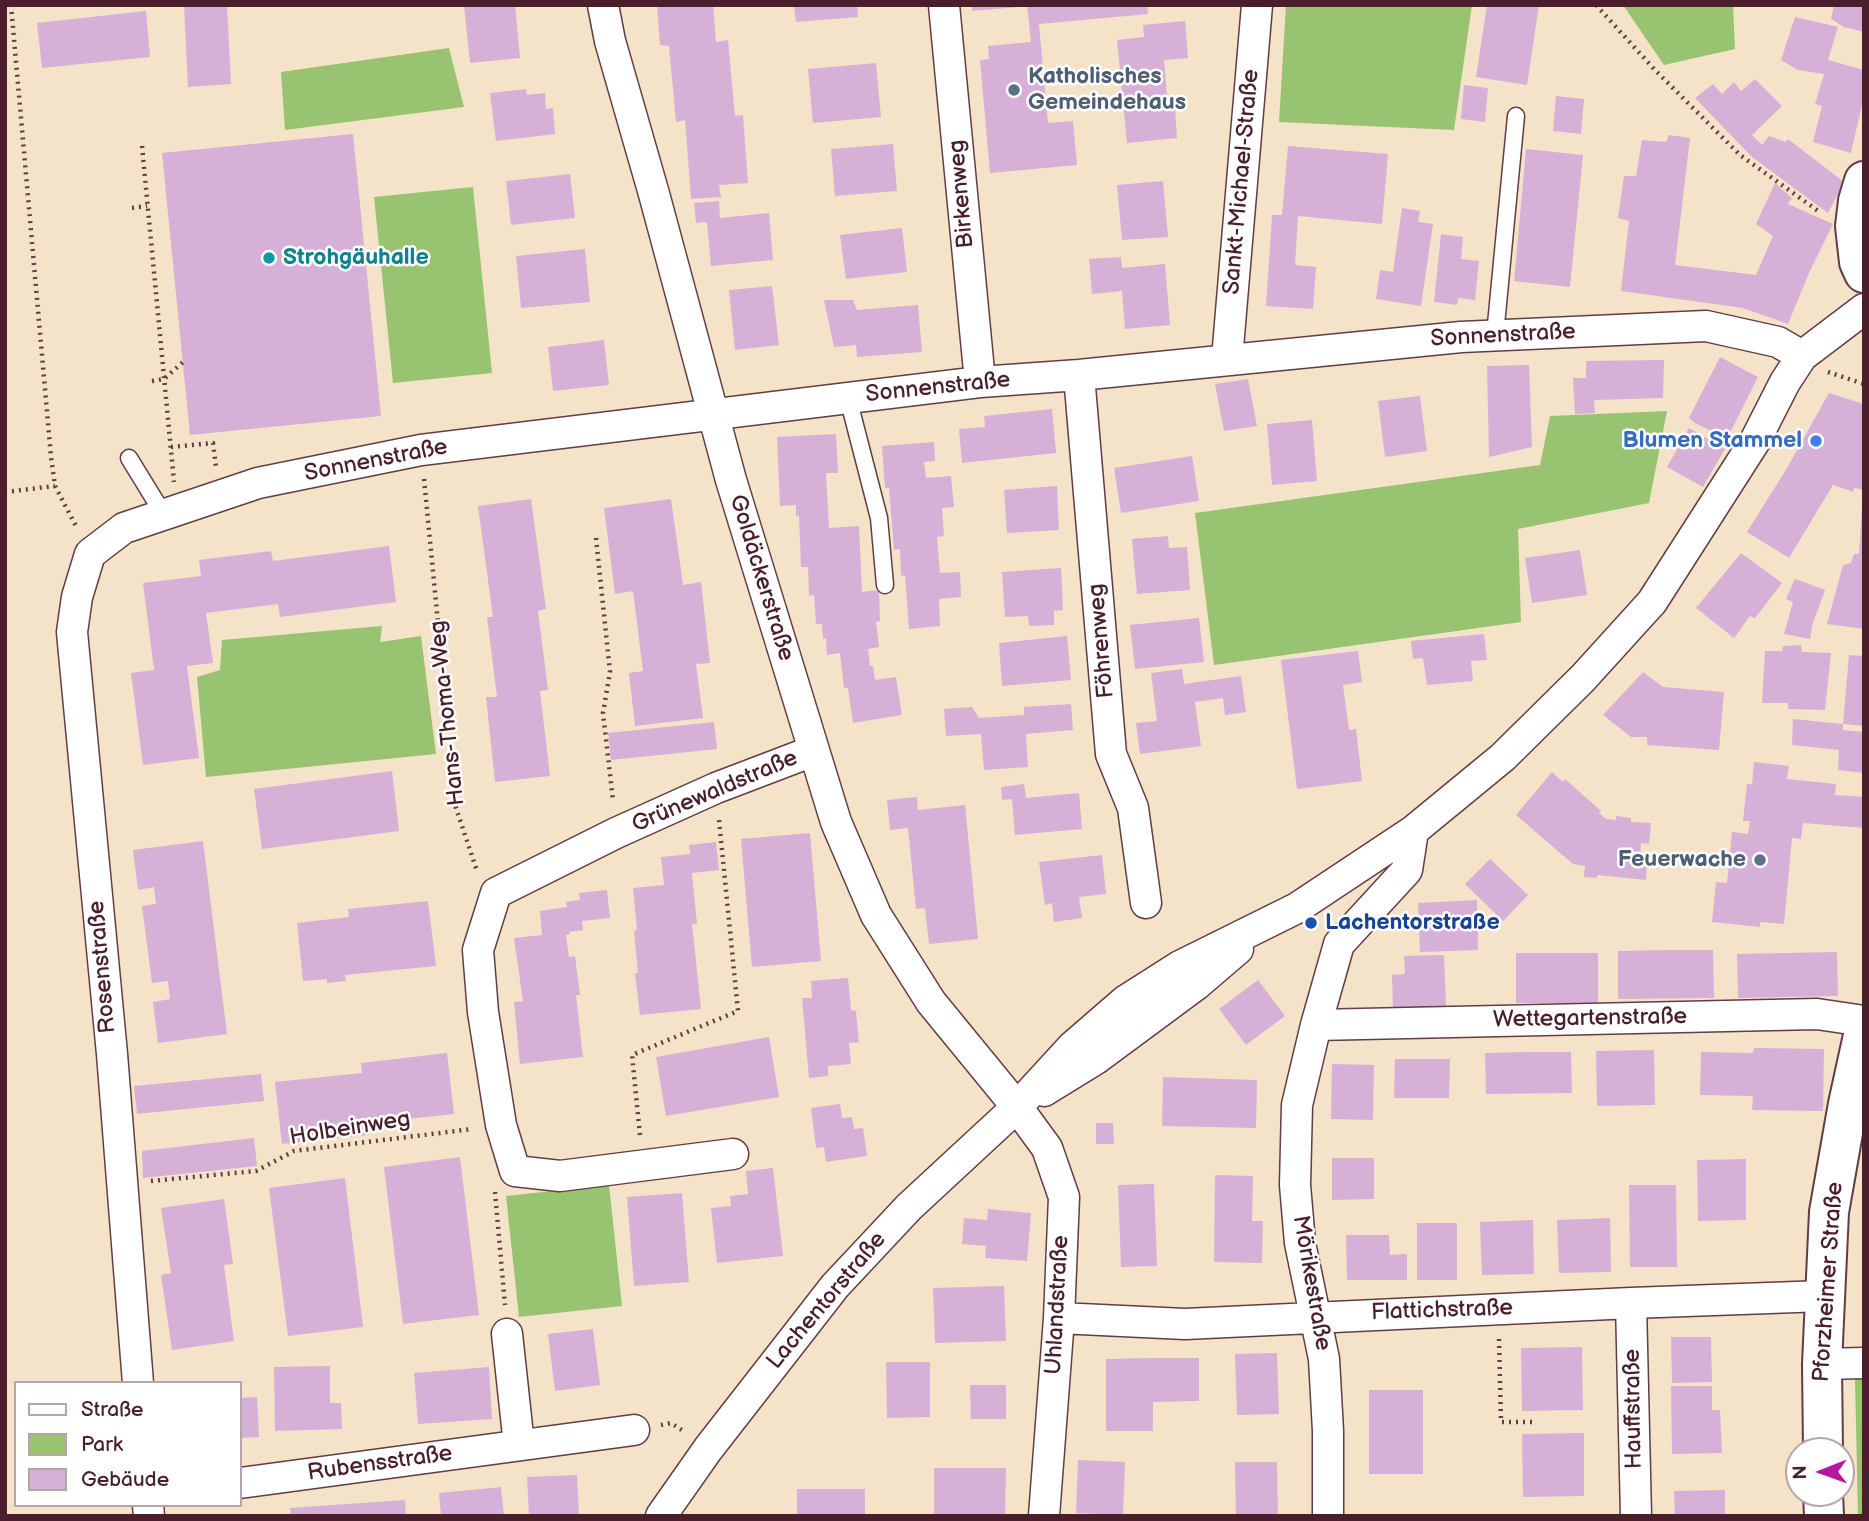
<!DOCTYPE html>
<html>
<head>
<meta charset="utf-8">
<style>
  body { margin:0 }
  #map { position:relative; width:1869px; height:1521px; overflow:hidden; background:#f4e3c9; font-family:"Balsamiq Sans",sans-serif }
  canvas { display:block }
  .frame { position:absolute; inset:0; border:7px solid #4a1f2b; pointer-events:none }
  .legend { position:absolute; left:14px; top:1381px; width:228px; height:126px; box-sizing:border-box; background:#fff; border:2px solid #b7a5aa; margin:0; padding:9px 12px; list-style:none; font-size:21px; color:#4a1f2b }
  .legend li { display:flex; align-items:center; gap:14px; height:35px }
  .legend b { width:35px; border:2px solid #b7a5aa }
  .north { position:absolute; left:1785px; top:1437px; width:70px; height:70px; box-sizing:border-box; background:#fff; border:2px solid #b7a5aa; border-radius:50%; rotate:269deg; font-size:19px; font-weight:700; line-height:28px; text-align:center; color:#4a1f2b }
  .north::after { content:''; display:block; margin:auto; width:24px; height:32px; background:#b5179e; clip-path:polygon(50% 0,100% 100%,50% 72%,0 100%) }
</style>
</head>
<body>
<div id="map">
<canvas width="1869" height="1521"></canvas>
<div class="frame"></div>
<ul class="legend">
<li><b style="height:9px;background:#fff"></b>Straße</li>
<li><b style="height:19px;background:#98c472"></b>Park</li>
<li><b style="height:19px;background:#d7b0d7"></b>Gebäude</li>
</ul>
<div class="north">N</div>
</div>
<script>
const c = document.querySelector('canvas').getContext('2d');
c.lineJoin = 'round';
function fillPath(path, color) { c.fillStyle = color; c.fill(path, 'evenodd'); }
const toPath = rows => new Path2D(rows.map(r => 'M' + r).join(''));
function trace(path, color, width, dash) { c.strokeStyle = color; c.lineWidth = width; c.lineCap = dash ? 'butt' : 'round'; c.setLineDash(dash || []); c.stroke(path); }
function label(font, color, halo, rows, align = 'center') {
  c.font = font + ' "Balsamiq Sans",sans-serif'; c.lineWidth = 5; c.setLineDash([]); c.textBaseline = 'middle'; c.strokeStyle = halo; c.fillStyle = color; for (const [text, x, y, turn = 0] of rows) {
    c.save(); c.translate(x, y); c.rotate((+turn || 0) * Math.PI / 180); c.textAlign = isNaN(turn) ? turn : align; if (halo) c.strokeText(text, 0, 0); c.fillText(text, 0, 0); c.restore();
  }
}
const green = toPath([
  [1286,5,1472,5,1454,130,1279,122],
  [1623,5,1733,5,1735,49,1664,65],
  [449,48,464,107,285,130,281,72],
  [473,187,492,373,393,383,374,197],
  [1667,411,1649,503,1518,529,1521,622,1214,665,1195,513,1540,465,1550,416],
  [382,626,380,642,421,636,436,754,206,777,197,677,220,670,222,640],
  [609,1185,622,1306,519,1317,506,1196],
  [1855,1379,1864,1379,1864,1516,1858,1516]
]);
const building = toPath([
  [184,5,227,5,231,84,188,87],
  [464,5,515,5,520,58,470,63],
  [657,5,713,5,716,42,728,40,735,116,743,115,748,183,719,185,721,197,691,199,685,120,676,122,669,46,660,45],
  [794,5,857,5,858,17,796,22],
  [972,5,1019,5,1019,7,972,11],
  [1027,5,1147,5,1148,14,1039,24,1048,123,1073,121,1077,165,990,173,980,60,989,59,988,46,1031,42],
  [1487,5,1539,5,1527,85,1476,77],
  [1834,5,1864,5,1864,32,1844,27,1831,19],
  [146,11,150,57,42,68,37,23],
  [1795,17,1838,27,1828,60,1864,70,1864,96,1851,153,1813,142,1822,106,1815,104,1824,74,1798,70,1781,60],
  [1185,21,1188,58,1164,60,1168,108,1175,107,1177,138,1127,143,1117,40,1144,37,1143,25],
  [876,63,881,117,813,123,808,69],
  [1755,79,1782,106,1752,135,1762,145,1769,136,1786,142,1788,139,1844,182,1828,213,1752,157,1695,98,1713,84,1722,94,1734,82,1741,91],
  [1464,85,1488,88,1485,122,1461,119],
  [526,89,527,95,545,93,546,109,553,108,555,134,496,141,490,93],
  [1556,96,1584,99,1581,134,1553,131],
  [353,134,381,416,190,435,162,153],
  [1669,135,1690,138,1675,265,1756,275,1773,236,1756,224,1775,183,1792,198,1788,204,1833,224,1809,273,1788,324,1743,308,1621,291,1629,221,1618,218,1624,176,1636,176,1642,140,1666,142],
  [893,144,897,191,835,196,831,149],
  [1288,146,1388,154,1382,224,1298,216,1295,265,1316,267,1313,309,1266,306,1272,215,1282,215],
  [1526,149,1583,155,1570,287,1514,281],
  [570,174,575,218,511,225,506,181],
  [1163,181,1168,237,1122,240,1117,185],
  [719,201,720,218,769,213,773,260,711,266,707,222,696,223,694,203],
  [1402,208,1420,211,1418,222,1433,224,1421,306,1376,299,1380,270,1393,272],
  [902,228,907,272,846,279,840,235],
  [1441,234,1463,237,1461,259,1479,261,1475,300,1458,298,1457,305,1434,302],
  [585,249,590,302,521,308,516,256],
  [1121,257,1122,268,1165,264,1170,325,1125,329,1122,291,1092,294,1089,259],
  [772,286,779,345,735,350,729,290],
  [824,300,853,300,857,310,918,305,922,352,857,357,856,345,834,347],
  [604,340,609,385,553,391,548,347],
  [1720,357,1758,377,1727,439,1695,423,1689,418],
  [1664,360,1663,398,1594,400,1595,413,1575,414,1573,378,1586,378,1586,361],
  [1529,365,1532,447,1489,457,1487,366],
  [1248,379,1257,426,1224,431,1215,384],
  [1829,393,1864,404,1864,490,1854,488,1853,492,1833,485,1789,558,1747,532,1787,468],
  [1420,396,1427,451,1385,457,1378,401],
  [1052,409,1056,453,962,463,959,429,985,427,984,416],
  [1312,420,1317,481,1272,485,1267,424],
  [1689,428,1725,449,1703,487,1667,467],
  [836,434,838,473,826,473,829,528,859,526,862,592,879,590,880,621,876,622,879,647,868,649,870,666,873,666,875,680,896,677,902,715,853,723,848,688,844,688,840,653,827,655,826,638,823,639,822,624,816,624,814,595,809,596,808,567,801,567,799,515,796,516,796,505,780,506,777,437],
  [934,442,935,461,924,462,926,478,951,476,954,507,942,508,944,536,937,537,940,573,960,572,961,597,939,599,940,626,909,629,905,575,901,576,900,549,894,550,889,488,885,488,882,446],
  [1192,456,1199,501,1121,513,1114,468],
  [1057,486,1059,530,1007,533,1004,490],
  [531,499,546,609,538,611,548,690,540,691,550,776,495,782,486,697,497,697,487,617,493,617,478,506],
  [671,499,683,585,701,582,710,663,696,664,703,718,635,726,629,673,643,671,633,591,615,594,604,508],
  [1862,508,1864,508,1864,629,1827,624,1843,565,1851,563,1854,554,1859,554],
  [1168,536,1169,548,1187,547,1190,590,1137,594,1132,539],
  [389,546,396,602,280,617,278,604,206,613,213,663,187,666,199,758,143,765,131,673,154,670,143,583,201,576,199,560,271,551,273,561],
  [1580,550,1587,595,1532,603,1525,558],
  [1741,553,1782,583,1755,618,1750,616,1734,638,1696,608],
  [1061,568,1063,610,1054,611,1054,625,1029,626,1028,616,1005,617,1002,572],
  [1795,579,1825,590,1812,626,1810,639,1784,634,1793,602,1786,599],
  [1199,618,1204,662,1135,669,1130,625],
  [1484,634,1487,660,1471,661,1473,681,1427,685,1423,658,1413,659,1411,641],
  [1067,636,1071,680,1002,686,999,643],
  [1801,645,1802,652,1831,653,1825,710,1788,709,1788,703,1762,703,1765,651,1782,651,1783,646],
  [1358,651,1362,682,1343,685,1349,730,1356,729,1362,781,1297,789,1281,660],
  [1849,655,1864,656,1864,726,1843,724],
  [1182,669,1184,684,1241,676,1246,712,1225,715,1223,698,1195,702,1201,746,1140,754,1136,723,1157,721,1151,673],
  [1643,672,1663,687,1724,692,1719,750,1647,745,1647,737,1631,737,1603,715],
  [1071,704,1073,730,1026,734,1028,767,984,770,981,734,946,736,944,709,972,707,979,718,1024,715,1024,707],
  [1793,719,1843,724,1843,730,1864,732,1864,773,1838,770,1839,750,1792,745],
  [714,722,717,749,611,760,608,733],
  [1754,762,1789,766,1787,779,1836,784,1835,795,1864,797,1864,828,1803,823,1801,839,1792,838,1784,924,1760,922,1760,927,1712,922,1716,882,1727,883,1732,832,1748,834,1750,821,1743,821,1747,784,1752,784],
  [392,771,399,831,262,849,254,789],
  [1552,772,1563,782,1565,779,1601,811,1599,813,1606,819,1616,820,1616,816,1631,818,1631,822,1651,823,1649,844,1641,843,1640,859,1647,860,1646,880,1597,875,1597,878,1584,877,1585,866,1573,864,1516,815],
  [1024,784,1026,798,1079,793,1082,829,1015,835,1012,799,1002,800,1001,787],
  [917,797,918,810,965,805,978,939,929,944,925,908,916,909,908,828,890,830,887,800],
  [810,833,821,961,752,967,741,839],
  [203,841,227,1034,158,1043,153,1002,170,999,168,981,152,983,142,906,156,904,154,887,138,890,133,850],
  [716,842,719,870,692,873,697,924,692,924,701,1009,640,1015,635,973,638,973,634,931,637,930,633,888,664,885,661,857,690,854,689,845],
  [1102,855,1106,894,1079,897,1082,918,1054,922,1052,903,1045,905,1039,862],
  [1490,859,1528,895,1503,921,1465,884],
  [607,890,610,918,582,921,583,930,569,932,570,934,566,935,569,957,575,956,580,995,576,995,583,1057,520,1064,514,1002,523,1001,514,938,542,935,540,911,567,907,566,902,580,900,579,893],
  [1477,900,1478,950,1420,952,1418,903],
  [428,901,436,966,345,975,346,981,327,983,327,979,303,981,297,923,349,917,348,909],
  [1666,950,1713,950,1714,998,1618,999,1618,951],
  [1837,952,1838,996,1738,998,1737,954],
  [1516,953,1598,953,1598,1003,1516,1003],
  [1444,955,1446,1007,1393,1009,1392,975,1405,974,1404,956],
  [848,978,851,1010,856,1011,859,1042,849,1043,851,1064,828,1066,828,1076,809,1078,802,998,812,998,811,981],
  [1258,980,1285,1016,1246,1045,1219,1009],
  [769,1037,779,1097,666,1116,656,1057],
  [1754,1048,1824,1049,1823,1111,1752,1110,1753,1096,1700,1095,1701,1052,1753,1053],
  [1654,1050,1655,1105,1597,1106,1596,1051],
  [1529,1052,1571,1052,1572,1093,1486,1094,1485,1053],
  [447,1053,454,1114,369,1123,369,1135,282,1144,275,1082,362,1073,361,1063],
  [1395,1059,1450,1059,1449,1098,1394,1098],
  [1332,1064,1374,1065,1373,1120,1331,1119],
  [261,1074,264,1101,137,1114,134,1086],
  [1163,1077,1257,1080,1256,1128,1162,1126],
  [840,1104,842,1118,852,1117,854,1129,863,1128,867,1156,826,1162,824,1147,816,1148,811,1108],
  [1096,1123,1113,1123,1114,1144,1096,1144],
  [254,1138,257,1166,143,1178,142,1151],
  [460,1157,479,1315,403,1324,384,1167],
  [1332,1158,1374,1158,1374,1199,1332,1200],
  [1746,1159,1746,1220,1698,1221,1697,1160],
  [773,1168,783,1256,717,1263,711,1208,731,1206,730,1196,748,1194,746,1171],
  [1215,1175,1253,1176,1252,1221,1263,1221,1262,1263,1214,1262],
  [345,1178,363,1327,288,1336,269,1188],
  [1154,1184,1157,1266,1121,1267,1118,1185],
  [1629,1185,1676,1185,1677,1267,1630,1267],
  [682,1193,689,1282,634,1286,627,1197],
  [224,1199,233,1264,224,1265,234,1341,172,1350,161,1275,171,1273,161,1208],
  [988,1209,1031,1213,1027,1261,985,1258,986,1246,962,1244,964,1218,987,1220],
  [1610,1218,1611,1272,1559,1273,1557,1220],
  [1533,1220,1534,1274,1482,1275,1480,1222],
  [1417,1223,1457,1223,1457,1280,1417,1280],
  [1346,1235,1389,1235,1390,1255,1407,1254,1407,1280,1347,1280],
  [1004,1286,1006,1341,935,1343,933,1288],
  [593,1329,600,1385,555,1391,548,1334],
  [1671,1337,1711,1337,1712,1382,1672,1383],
  [1582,1347,1583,1410,1522,1411,1521,1348],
  [1277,1353,1279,1414,1237,1415,1235,1354],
  [1151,1358,1199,1358,1199,1401,1153,1402,1153,1431,1106,1431,1106,1359],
  [886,1362,930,1362,930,1417,887,1418],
  [330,1366,330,1403,341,1403,342,1429,275,1431,274,1367],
  [489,1367,492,1419,418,1424,414,1373],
  [970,1385,1006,1385,1006,1419,971,1419],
  [1671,1386,1712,1386,1712,1410,1720,1410,1722,1453,1672,1454],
  [1369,1390,1423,1390,1423,1474,1369,1474],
  [257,1397,259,1437,240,1438,240,1398],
  [1584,1433,1584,1496,1523,1497,1522,1434],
  [1078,1460,1125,1462,1123,1515,1076,1513],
  [1235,1462,1277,1462,1278,1516,1236,1516],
  [934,1468,1006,1468,1005,1516,934,1516],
  [577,1475,579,1516,529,1516,527,1477],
  [501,1487,504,1516,441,1516,439,1493],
  [797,1489,865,1489,865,1516,797,1516],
  [1725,1490,1725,1516,1675,1516,1674,1491],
  [405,1500,406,1516,291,1516,290,1508]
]);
const path = toPath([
  [11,5,51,457,55,486,77,528],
  [1596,5,1655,70,1740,155,1821,213],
  [142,146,174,482],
  [132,208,147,206],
  [1828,372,1864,384],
  [152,381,164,379,183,362],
  [171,447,213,443,216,467],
  [424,479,456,808,477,871],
  [5,492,55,486],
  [596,538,610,672,603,713,613,801],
  [640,1135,632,1055,738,1011,719,820],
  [151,1181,256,1171,294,1151,472,1129],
  [495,1192,505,1305],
  [1499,1339,1501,1422,1532,1422],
  [661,1425,671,1423,685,1432]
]);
const lane = toPath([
  [1495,335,1516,116],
  [848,398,879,518,885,585],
  [129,458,164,515]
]);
const street = toPath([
  [603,5,610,41,654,194,731,480,836,822,876,915,931,1002,1017,1107,1047,1148,1064,1197,1059,1318,1044,1516],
  [944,5,980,382],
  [1227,359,1257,5],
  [1079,375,1111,754,1133,808,1146,903],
  [1316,1025,1817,1014,1864,1021],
  [1044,1091,1096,1059,1196,985,1238,949],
  [733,1154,560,1176,515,1171,501,1125,483,1012,478,950,496,893,616,833,716,788,813,751],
  [1631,1303,1636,1516],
  [1059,1318,1185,1324,1631,1303,1824,1296],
  [507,1334,519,1445],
  [1822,1364,1864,1363],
  [138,1383,112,1054,72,632,77,597,90,554,124,528,258,483,421,450,980,382,1079,375,1461,337,1706,326,1778,342,1802,356],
  [240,1483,634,1430],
  [148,1505,149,1516],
  [661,1516,708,1449,835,1286,909,1207,1017,1107,1073,1046,1125,1001,1180,966,1297,908,1413,831,1503,757,1583,678,1652,602,1755,441,1785,382,1802,356,1864,309],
  [1328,1516,1328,1431,1324,1359,1300,1243,1295,1185,1297,1105,1316,1025,1339,944,1407,870,1413,831]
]);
const secondary = toPath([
  [1864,181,1858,201,1855,226,1859,262,1864,273],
  [1823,1451,1822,1364,1829,1212,1848,1104,1864,1031],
  [1823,1493,1824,1516]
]);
const markers = [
  [1014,90,7,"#5c6f8a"],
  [269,258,7,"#0f9aa8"],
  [1816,441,7,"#3f7fe0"],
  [1760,860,7,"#5c6f8a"],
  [1311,923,7,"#1a4fb4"]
];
const serviceNames = [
  ["Katholisches",1028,77],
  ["Gemeindehaus",1028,103],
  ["Feuerwache",1746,860,"right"]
];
const streetNames = [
  ["Sankt-Michael-Straße",1242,182,-85],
  ["Birkenweg",962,194,-95],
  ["Sonnenstraße",1503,336,-3],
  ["Sonnenstraße",938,388,-6],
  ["Sonnenstraße",376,461,-11],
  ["Goldäckerstraße",761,578,73],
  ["Föhrenweg",1102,641,-95],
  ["Hans-Thoma-Weg",448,713,-96],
  ["Grünewaldstraße",715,792,-23],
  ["Rosenstraße",103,967,-95],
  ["Wettegartenstraße",1590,1019,-1],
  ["Holbeinweg",350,1129,-9],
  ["Pforzheimer Straße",1829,1282,-86],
  ["Mörikestraße",1311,1283,80],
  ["Lachentorstraße",827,1301,-50],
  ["Uhlandstraße",1058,1305,-87],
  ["Flattichstraße",1442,1311,-2],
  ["Hauffstraße",1634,1409,-91],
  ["Rubensstraße",380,1464,-8]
];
const cultureNames = [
  ["Strohgäuhalle",283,258]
];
const shopNames = [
  ["Blumen Stammel",1802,441]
];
const transitNames = [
  ["Lachentorstraße",1325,923]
];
fillPath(green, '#98c472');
fillPath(building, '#d7b0d7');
trace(lane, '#643c43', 19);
trace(street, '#643c43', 33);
trace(secondary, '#643c43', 42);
trace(path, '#643c43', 4.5, [2, 5]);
trace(lane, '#fff', 16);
trace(street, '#fff', 30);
trace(secondary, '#fff', 38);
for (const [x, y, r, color] of markers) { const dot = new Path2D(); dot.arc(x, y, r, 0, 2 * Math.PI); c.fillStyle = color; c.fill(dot); trace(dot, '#fff', 2.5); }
label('bold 23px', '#4e5e75', '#fff', serviceNames, 'left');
label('23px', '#4a1f2b', '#fff', streetNames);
label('bold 23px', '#0d838f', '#fff', cultureNames, 'left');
label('bold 23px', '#366cbe', '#fff', shopNames, 'right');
label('bold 23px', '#164399', '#fff', transitNames, 'left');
</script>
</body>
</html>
